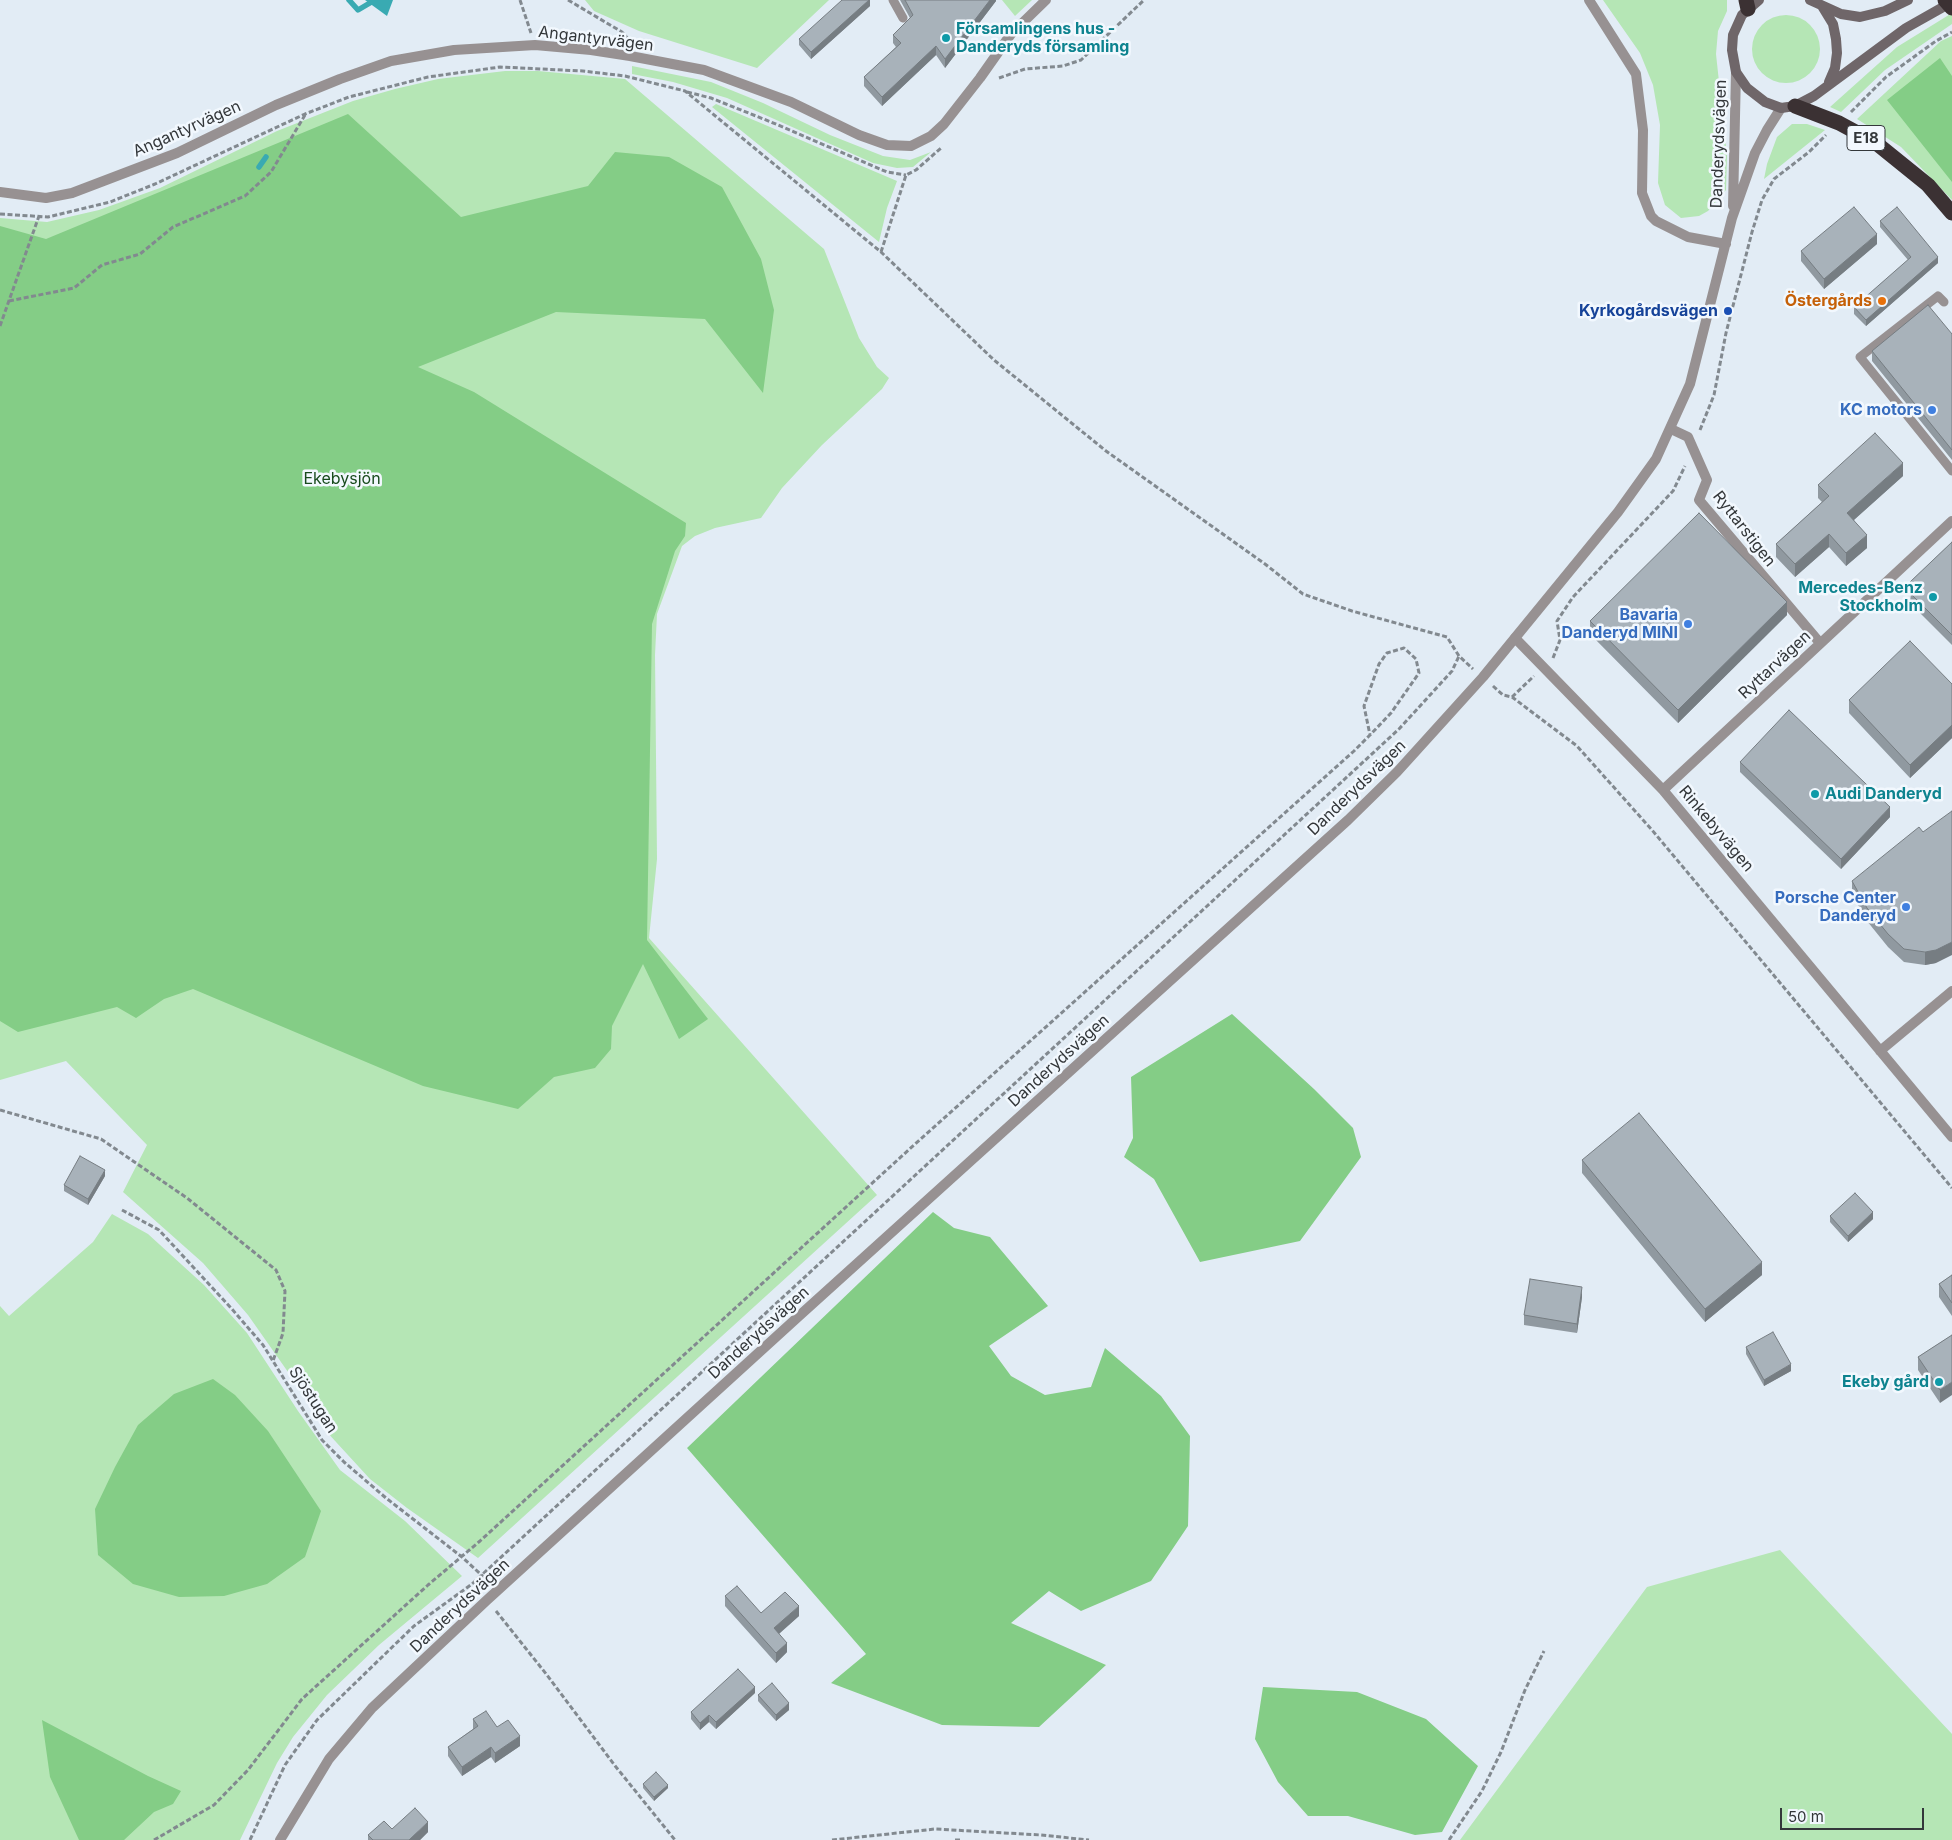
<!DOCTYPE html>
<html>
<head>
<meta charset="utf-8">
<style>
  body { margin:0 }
  #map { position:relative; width:1952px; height:1840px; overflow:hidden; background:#e2ecf5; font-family:Inter,sans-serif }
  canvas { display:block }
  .scale { position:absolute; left:1780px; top:1808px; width:144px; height:22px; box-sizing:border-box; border:2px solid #33373a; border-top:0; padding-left:6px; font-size:15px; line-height:18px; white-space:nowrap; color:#33373a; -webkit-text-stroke:4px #f2f8fe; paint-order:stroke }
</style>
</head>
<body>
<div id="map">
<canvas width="1952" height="1840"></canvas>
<div class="scale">50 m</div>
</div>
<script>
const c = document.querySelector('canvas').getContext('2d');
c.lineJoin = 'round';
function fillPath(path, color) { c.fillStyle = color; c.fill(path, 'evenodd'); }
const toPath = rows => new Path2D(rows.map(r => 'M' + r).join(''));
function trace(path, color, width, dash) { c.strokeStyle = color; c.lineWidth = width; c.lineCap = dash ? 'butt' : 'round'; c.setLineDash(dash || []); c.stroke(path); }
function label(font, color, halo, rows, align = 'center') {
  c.font = font + ' Inter,sans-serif'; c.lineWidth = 5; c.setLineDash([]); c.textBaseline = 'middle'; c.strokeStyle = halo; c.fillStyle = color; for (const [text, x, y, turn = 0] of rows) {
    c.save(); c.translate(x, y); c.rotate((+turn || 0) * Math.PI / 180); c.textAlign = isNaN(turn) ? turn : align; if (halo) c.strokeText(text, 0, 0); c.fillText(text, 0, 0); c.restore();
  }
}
const green = toPath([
  [585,0,829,0,757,68,639,31,594,11],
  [1002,0,1032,0,1015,16],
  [1603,0,1727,0,1727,11,1718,31,1716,54,1727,156,1726,190,1708,211,1699,216,1681,218,1665,205,1658,183,1660,125,1653,85,1640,53],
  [1952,13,1952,24,1885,70,1841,112,1830,107,1897,47],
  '1752 49a34 34 0 1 1 68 0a34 34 0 1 1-68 0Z',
  [1952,36,1952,200,1901,147,1857,119,1941,41],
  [632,66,711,82,763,103,830,135,883,156,910,160,931,152,913,167,897,168,873,163,727,98,673,82,632,74],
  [505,71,538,71,625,79,824,249,859,338,877,367,889,378,882,389,822,445,782,488,761,518,715,528,695,536,682,546,657,614,655,655,657,859,649,938,877,1195,478,1558,407,1508,370,1479,325,1430,288,1372,248,1315,203,1263,123,1192,147,1145,66,1061,0,1080,0,218,47,222,99,210,160,188,277,131,353,101,395,89,438,79],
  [716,104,897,181,887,208,879,242,712,107],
  [1792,124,1807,124,1825,130,1764,179,1767,164,1777,137],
  [112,1214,148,1234,204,1285,247,1333,298,1411,340,1470,405,1521,462,1576,379,1645,327,1695,293,1737,277,1763,240,1840,0,1840,0,1306,9,1316,93,1242],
  [1780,1550,1952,1734,1952,1840,1460,1840,1647,1587]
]);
const forest = toPath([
  [1940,58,1952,76,1952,182,1887,100],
  [348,114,461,217,588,186,615,152,669,157,722,187,761,259,774,310,763,393,705,319,556,312,418,367,474,392,686,523,685,536,675,551,652,624,647,940,708,1019,679,1039,643,964,612,1026,611,1049,595,1068,554,1077,518,1109,423,1086,193,989,164,999,136,1018,117,1007,18,1032,0,1021,0,226,46,239],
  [1232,1014,1314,1089,1353,1128,1361,1157,1300,1241,1200,1262,1154,1179,1124,1157,1133,1138,1131,1077],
  [933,1212,954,1228,990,1237,1048,1306,989,1346,1011,1376,1045,1395,1091,1387,1105,1348,1161,1396,1190,1436,1188,1526,1151,1581,1081,1611,1049,1591,1011,1623,1106,1665,1039,1727,942,1725,831,1683,866,1654,687,1448],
  [213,1379,235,1395,268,1431,321,1511,305,1557,267,1584,224,1596,179,1597,133,1584,98,1555,95,1509,115,1467,138,1425,174,1394],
  [1263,1687,1357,1692,1426,1719,1478,1766,1442,1832,1415,1835,1348,1816,1308,1816,1278,1782,1255,1739],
  [42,1720,148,1776,181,1791,173,1804,154,1812,124,1840,79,1840,50,1777]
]);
const water = toPath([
  [365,0,393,0,387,16]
]);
const stream = toPath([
  [349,0,358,10,375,0],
  [259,167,266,157]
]);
const path = toPath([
  [520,0,531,33],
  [568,0,622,32,630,41],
  [999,78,1025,69,1063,66,1081,60,1144,0],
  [687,92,711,98,771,122,887,172,906,175],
  [1851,112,1886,77,1936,41,1952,32],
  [0,214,48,217,110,202,155,184,305,114,349,97,428,77,500,67,583,71,625,76,685,91,881,252,994,360,1106,451,1265,564,1303,594,1352,611,1447,637,1459,656,1473,669],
  [881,252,906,175,916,170,941,148],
  [9,301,74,288,102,265,140,254,173,227,245,196,271,172,305,115],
  [0,326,39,216],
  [1700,430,1714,395,1726,333,1752,232,1762,200,1774,179,1809,152,1826,135],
  [1553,658,1560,640,1557,621,1573,597,1673,491,1685,466],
  [1493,686,1503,695,1512,697,1577,746,1652,830,1952,1188],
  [1512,697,1534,676],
  [0,1110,101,1139,187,1198,276,1270,285,1291,283,1333,273,1361],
  [122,1210,159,1230,231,1308,263,1345,322,1440,344,1462,386,1498,462,1557,488,1581],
  [496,1611,547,1675,616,1767,675,1840],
  [154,1840,214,1805,248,1770,302,1699,428,1585,480,1541,914,1145,1354,751,1370,735,1391,713,1419,673,1416,659,1404,648,1387,653,1379,664,1364,706,1370,735],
  [250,1840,285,1765,317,1720,414,1626,472,1584,1399,729,1452,671,1459,656],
  [832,1840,935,1829,1041,1835,1089,1840],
  [955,1840,961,1840],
  [1449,1840,1482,1791,1501,1752,1525,1690,1544,1651]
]);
const service = toPath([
  [893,0,903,18],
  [1944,302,1938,296,1860,357,1952,471]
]);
const minor = toPath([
  [1671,429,1688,437,1707,480,1699,500,1820,643],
  [1515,638,1663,790,1952,1137],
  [1663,790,1952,521],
  [1880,1051,1952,991]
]);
const tertiary = toPath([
  [1589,0,1636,74,1643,130,1642,193,1651,216,1656,221,1688,237,1726,244],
  [0,192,46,198,72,193,177,153,276,105,340,79,391,61,454,50,535,45,591,50,630,56,704,70,791,102,859,135,887,145,911,146,931,136,944,124,980,78,1011,34,1046,0],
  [1733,206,1736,72],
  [280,1840,329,1759,372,1708,487,1600,799,1316,1348,820,1397,772,1483,677,1618,512,1656,459,1690,384,1732,218,1743,187,1755,153,1767,130,1781,108]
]);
const secondary = toPath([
  [1759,0,1742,15,1733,35,1732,50,1736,72,1747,88,1765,102,1781,108,1795,106,1814,96,1906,28,1952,2],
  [1810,0,1841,14,1860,17,1885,11,1908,0],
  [1822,6,1833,24,1836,39,1837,53,1835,68,1829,82]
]);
const motorway = toPath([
  [1746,0,1748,9],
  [1795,106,1839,123,1876,143,1928,185,1952,213]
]);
const motorwayBridge = toPath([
  [1945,0,1952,8]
]);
const wall = toPath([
  [870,0,870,6,811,59,799,45,799,39],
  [900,0,996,0,996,1,945,68,936,55,882,106,864,86,864,77,896,47,893,43,893,35,910,18],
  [1880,221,1938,263,1866,326,1854,314,1854,307,1908,260,1880,227],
  [1877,244,1824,289,1801,261,1801,251],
  [1952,334,1952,460,1872,361,1872,351],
  [1903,476,1854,520,1867,548,1846,566,1829,547,1795,577,1776,557,1776,544,1822,502,1818,498,1818,485],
  [1952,542,1952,645,1910,603,1911,593,1910,592,1910,582],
  [1787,615,1678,723,1590,634,1590,621],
  [1952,684,1952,738,1910,778,1849,713,1849,700],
  [1740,762,1890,817,1841,869,1740,772],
  [1852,881,1936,963,1925,965,1904,962,1888,947,1867,921,1852,894],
  [1582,1160,1762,1275,1705,1322,1582,1173],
  [105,1176,88,1205,64,1191,64,1185],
  [1830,1216,1873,1219,1848,1242,1830,1222],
  [1952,1275,1952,1316,1939,1297,1939,1284],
  [1582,1297,1577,1333,1524,1325,1524,1315],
  [1952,1335,1940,1403,1918,1370,1918,1357],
  [1746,1347,1791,1371,1764,1386,1746,1354],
  [725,1596,761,1613,799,1616,779,1634,787,1652,776,1663,725,1606],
  [755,1693,716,1729,709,1722,700,1730,691,1719,691,1712],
  [758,1695,789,1710,776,1721,758,1701],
  [473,1719,497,1727,520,1746,495,1763,491,1757,462,1776,448,1756,448,1747,473,1729],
  [643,1784,668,1788,654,1801,643,1788],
  [392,1829,428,1832,420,1840,368,1840,368,1835]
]);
const shadedWall = toPath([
  [869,0,870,0,870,6,811,59,811,52],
  [990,0,996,0,996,1,945,68,945,59],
  [936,46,936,55,882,106,882,97],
  [1877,234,1877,244,1824,289,1824,279],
  [1938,257,1938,263,1866,326,1866,320],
  [1903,463,1903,476,1847,526,1847,513],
  [1829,534,1829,547,1795,577,1795,564],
  [1867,535,1867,548,1846,566,1846,553],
  [1787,602,1787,615,1678,723,1678,710],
  [1952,725,1952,738,1910,778,1910,765],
  [1890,807,1890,817,1841,869,1841,859],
  [1952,942,1952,955,1936,963,1925,965,1925,952],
  [105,1170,105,1176,88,1205,88,1199],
  [1873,1212,1873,1219,1848,1242,1848,1236],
  [1762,1262,1762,1275,1705,1322,1705,1309],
  [1582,1287,1582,1297,1577,1333,1577,1324],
  [1791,1364,1791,1371,1764,1386,1764,1380],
  [1952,1382,1952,1395,1940,1403,1940,1390],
  [799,1606,799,1616,774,1638,774,1628],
  [787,1643,787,1652,776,1663,776,1653],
  [755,1687,755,1693,716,1729,716,1722],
  [789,1703,789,1710,776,1721,776,1715],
  [709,1715,709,1722,700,1730,700,1723],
  [520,1736,520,1746,495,1763,495,1753],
  [491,1747,491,1757,462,1776,462,1767],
  [668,1785,668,1788,654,1801,654,1797],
  [428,1822,428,1832,420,1840,409,1840]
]);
const building = toPath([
  [842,0,869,0,811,52,799,39,842,0],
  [905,0,990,0,945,59,936,46,882,97,864,77,901,43,893,35,913,15,905,0],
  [1854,207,1877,234,1824,279,1801,251,1854,207],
  [1897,207,1938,257,1866,320,1854,307,1911,257,1880,221,1897,207],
  [1928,305,1952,334,1952,450,1872,351,1928,305],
  [1875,433,1903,463,1847,513,1867,535,1846,553,1829,534,1795,564,1776,544,1829,496,1818,485,1875,433],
  [1699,513,1787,602,1678,710,1590,621,1699,513],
  [1952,542,1952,635,1910,593,1919,592,1910,582,1952,542],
  [1910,641,1952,684,1952,725,1910,765,1849,700,1910,641],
  [1789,710,1890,807,1841,859,1740,762,1789,710],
  [1952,811,1952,942,1936,950,1925,952,1904,949,1888,934,1867,908,1852,881,1919,827,1923,832,1952,811],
  [1639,1113,1762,1262,1705,1309,1582,1160,1639,1113],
  [80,1156,105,1170,88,1199,64,1185,80,1156],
  [1855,1193,1873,1212,1848,1236,1830,1216,1855,1193],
  [1952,1275,1952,1303,1939,1284,1952,1275],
  [1530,1279,1582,1287,1577,1324,1524,1315,1530,1279],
  [1773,1332,1791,1364,1764,1380,1746,1347,1773,1332],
  [1952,1335,1952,1382,1940,1390,1918,1357,1952,1335],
  [737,1586,761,1613,785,1592,799,1606,774,1628,787,1643,776,1653,725,1596,737,1586],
  [738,1669,755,1687,716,1722,709,1715,700,1723,691,1712,738,1669],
  [772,1683,789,1703,776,1715,758,1695,772,1683],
  [486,1711,497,1727,508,1720,520,1736,495,1753,491,1747,462,1767,448,1747,478,1726,473,1719,486,1711],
  [656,1772,668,1785,654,1797,643,1784,656,1772],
  [415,1808,428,1822,409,1840,373,1840,368,1835,384,1821,392,1829,415,1808]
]);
const markers = [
  [946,38,5,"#0f9aa8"],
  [1882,301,5,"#e8710a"],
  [1728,311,5,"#1a4fb4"],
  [1932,410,5,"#3f7fe0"],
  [1933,597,5,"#0f9aa8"],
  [1688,624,5,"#3f7fe0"],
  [1815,794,5,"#0f9aa8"],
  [1906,907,5,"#3f7fe0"],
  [1939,1382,5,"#0f9aa8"]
];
const shields = [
  [1866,138,38]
];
const shieldNames = [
  ["E18",1866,138]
];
const cultureNames = [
  ["Församlingens hus -",956,29],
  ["Danderyds församling",956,47],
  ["Mercedes-Benz",1923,588,"right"],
  ["Stockholm",1923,606,"right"],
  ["Audi Danderyd",1825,794],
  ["Ekeby gård",1929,1382,"right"]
];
const streetNames = [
  ["Angantyrvägen",596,39,7],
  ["Angantyrvägen",187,129,-24],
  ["Danderydsvägen",1719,144,-88],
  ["Ryttarstigen",1744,529,52],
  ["Ryttarvägen",1775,665,-43],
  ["Danderydsvägen",1357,788,-44],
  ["Rinkebyvägen",1716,829,50],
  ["Danderydsvägen",1059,1061,-42],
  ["Danderydsvägen",759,1333,-42],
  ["Sjöstugan",313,1400,57],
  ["Danderydsvägen",460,1606,-43]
];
const foodNames = [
  ["Östergårds",1872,301]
];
const transitNames = [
  ["Kyrkogårdsvägen",1718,311]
];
const shopNames = [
  ["KC motors",1922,410],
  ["Bavaria",1678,615],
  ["Danderyd MINI",1678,633],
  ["Porsche Center",1896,898],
  ["Danderyd",1896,916]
];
const parkNames = [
  ["Ekebysjön",342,479]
];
fillPath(green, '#b5e6b5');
fillPath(forest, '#84cd86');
fillPath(water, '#39aab2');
trace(stream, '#39aab2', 5.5);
trace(path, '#82898f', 3, [5, 2.5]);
trace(service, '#979192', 9);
trace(minor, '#979192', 10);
trace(tertiary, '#979192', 10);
trace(secondary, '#6f6669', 10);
trace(motorway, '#3b3133', 15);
trace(motorwayBridge, '#3b3133', 15);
fillPath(wall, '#9099a0');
fillPath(shadedWall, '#767d82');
fillPath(building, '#a8b2ba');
trace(building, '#767d82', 1);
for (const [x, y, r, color] of markers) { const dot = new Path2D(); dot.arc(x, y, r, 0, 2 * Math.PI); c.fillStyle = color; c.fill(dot); trace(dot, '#f2f8fe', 2); }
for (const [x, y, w] of shields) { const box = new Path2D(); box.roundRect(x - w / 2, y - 12.5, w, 25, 4); c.fillStyle = '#f2f8fe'; c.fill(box); trace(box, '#33373a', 1); }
label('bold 15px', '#33373a', null, shieldNames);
label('bold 16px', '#0d838f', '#f2f8fe', cultureNames, 'left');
label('16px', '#33373a', '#f2f8fe', streetNames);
label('bold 16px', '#c56008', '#f2f8fe', foodNames, 'right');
label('bold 16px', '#164399', '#f2f8fe', transitNames, 'right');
label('bold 16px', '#366cbe', '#f2f8fe', shopNames, 'right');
label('16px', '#184b1d', '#f2f8fe', parkNames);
</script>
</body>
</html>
